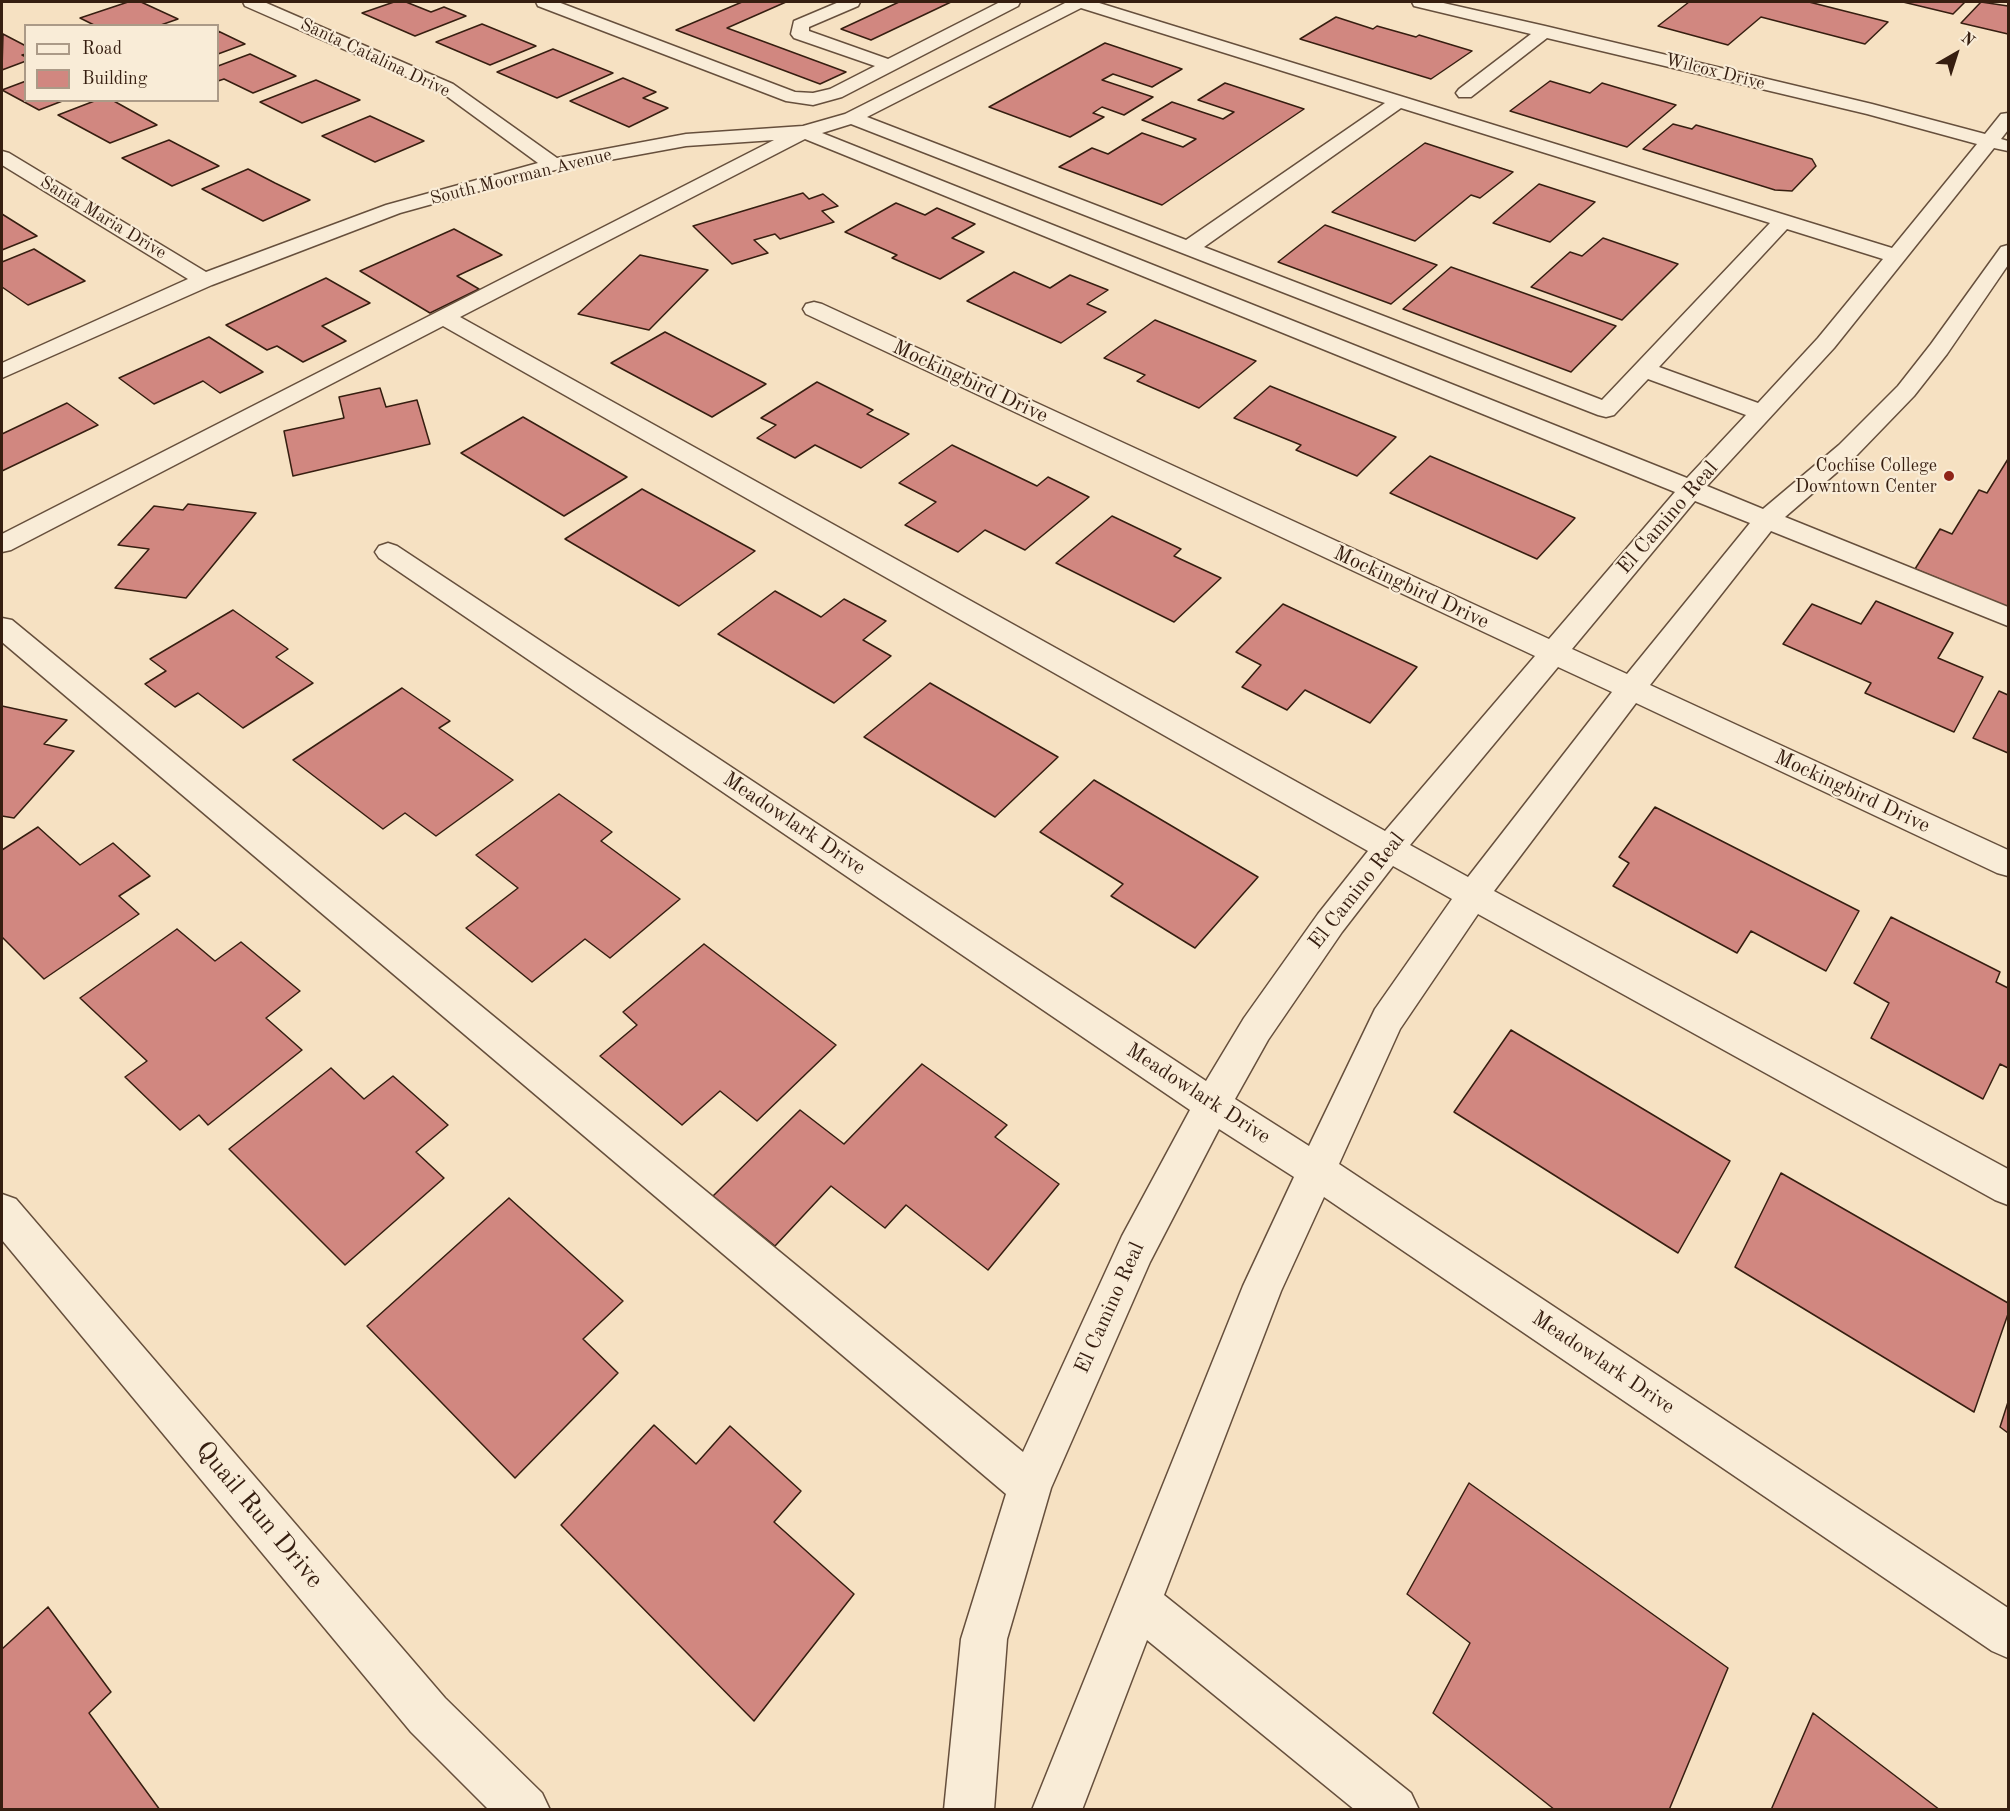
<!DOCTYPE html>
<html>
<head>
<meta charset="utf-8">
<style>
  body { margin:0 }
  #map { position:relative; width:2010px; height:1811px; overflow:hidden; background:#f6e1c2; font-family:"Old Standard TT",serif }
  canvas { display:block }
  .frame { position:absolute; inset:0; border:3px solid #361e10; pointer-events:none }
  .legend { position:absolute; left:24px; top:24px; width:195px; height:78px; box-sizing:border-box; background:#f9ecd7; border:2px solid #ab9a87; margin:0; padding:8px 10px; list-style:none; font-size:18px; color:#361e10 }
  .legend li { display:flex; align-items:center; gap:12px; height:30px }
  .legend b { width:30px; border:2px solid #ab9a87 }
  .north { position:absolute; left:1926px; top:24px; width:60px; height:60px; -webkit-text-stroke:4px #f9ecd7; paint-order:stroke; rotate:39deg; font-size:16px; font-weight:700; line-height:24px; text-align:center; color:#361e10 }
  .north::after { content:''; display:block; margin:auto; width:21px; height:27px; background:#361e10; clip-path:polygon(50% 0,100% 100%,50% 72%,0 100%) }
</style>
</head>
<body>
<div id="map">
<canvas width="2010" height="1811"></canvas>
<div class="frame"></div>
<ul class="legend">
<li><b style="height:8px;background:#f9ecd7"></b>Road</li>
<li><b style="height:16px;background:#d18780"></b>Building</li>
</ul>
<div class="north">N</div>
</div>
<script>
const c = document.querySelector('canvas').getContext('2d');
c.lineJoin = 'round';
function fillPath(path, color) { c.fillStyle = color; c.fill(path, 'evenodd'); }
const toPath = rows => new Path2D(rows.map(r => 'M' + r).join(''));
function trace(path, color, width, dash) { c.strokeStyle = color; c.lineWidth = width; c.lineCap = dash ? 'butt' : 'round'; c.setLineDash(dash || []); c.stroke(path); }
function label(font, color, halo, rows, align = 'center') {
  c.font = font + ' "Old Standard TT",serif'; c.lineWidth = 4.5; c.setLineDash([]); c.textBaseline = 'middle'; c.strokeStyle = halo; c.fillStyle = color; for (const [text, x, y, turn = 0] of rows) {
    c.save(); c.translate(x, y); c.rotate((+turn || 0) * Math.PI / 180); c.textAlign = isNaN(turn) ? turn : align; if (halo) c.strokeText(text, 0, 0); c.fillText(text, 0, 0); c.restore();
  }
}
const building = toPath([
  [128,2,141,2,178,19,158,26,96,26,80,18,128,2],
  [394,2,406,2,431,12,444,7,466,16,415,36,362,13,394,2],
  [742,2,786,2,727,28,846,72,820,84,676,30,742,2],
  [899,2,951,2,871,40,841,29,899,2],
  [1689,2,1809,2,1888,22,1865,44,1761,17,1728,45,1658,26,1689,2],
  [1903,2,1965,2,1953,14,1903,2],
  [1981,2,2008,6,2008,34,1961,23,1981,2],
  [1336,17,1373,29,1377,26,1416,37,1419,35,1472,51,1431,79,1300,39,1336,17],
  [482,24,536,46,490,65,436,42,482,24],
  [218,31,245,44,218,54,218,31],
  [3,34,26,46,26,54,22,55,26,57,26,61,2,70,3,34],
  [1105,43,1182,69,1152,87,1113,74,1102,80,1153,97,1124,115,1102,107,1093,113,1104,117,1070,137,989,107,1105,43],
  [553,49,613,73,557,98,497,72,553,49],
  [250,54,296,76,253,93,224,79,218,81,218,66,250,54],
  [623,78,656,92,643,98,668,108,629,127,570,101,623,78],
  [316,80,360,100,302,123,260,102,316,80],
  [26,81,26,100,65,100,39,110,2,90,26,81],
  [1550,81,1590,93,1602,83,1676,105,1627,147,1510,111,1550,81],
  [1225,83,1304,109,1162,205,1059,167,1092,148,1108,154,1142,133,1183,147,1196,139,1142,120,1172,102,1223,119,1234,112,1198,100,1225,83],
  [97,100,112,100,157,125,110,143,58,115,97,100],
  [370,116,424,141,375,162,322,136,370,116],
  [1673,124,1692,129,1696,125,1812,159,1816,166,1792,191,1775,190,1643,149,1673,124],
  [169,140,219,166,172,186,122,158,169,140],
  [1425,143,1513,172,1480,198,1471,195,1415,241,1332,212,1425,143],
  [248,169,275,183,310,200,263,221,202,189,248,169],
  [1539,184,1595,202,1550,242,1493,223,1539,184],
  [803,193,809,199,823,194,838,206,822,211,834,222,780,239,775,234,754,240,768,253,732,264,693,226,803,193],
  [896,203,925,215,937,208,975,224,952,238,984,252,940,279,892,258,897,255,845,232,896,203],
  [2,214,37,236,2,250,2,214],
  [1325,225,1437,265,1391,304,1278,262,1325,225],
  [454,229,502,255,457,276,479,289,430,313,360,271,454,229],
  [1603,238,1678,264,1622,320,1531,287,1570,252,1582,256,1603,238],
  [34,249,85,281,28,305,2,287,2,262,34,249],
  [640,255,708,270,649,330,578,314,640,255],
  [1451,267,1616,326,1571,372,1403,309,1451,267],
  [1014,272,1050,288,1070,275,1108,290,1087,304,1106,312,1061,343,967,301,1014,272],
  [326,278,370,303,322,326,346,341,303,362,277,346,267,350,226,325,326,278],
  [1155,320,1256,361,1199,408,1137,381,1145,375,1104,358,1155,320],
  [665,332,766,384,712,417,611,363,665,332],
  [209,337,263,372,220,393,203,381,154,404,119,378,209,337],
  [817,382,873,410,867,414,909,434,861,468,815,445,795,458,757,438,776,425,761,418,817,382],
  [1270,386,1396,437,1357,476,1296,450,1301,445,1234,418,1270,386],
  [380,388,386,407,417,400,430,444,293,476,284,431,344,418,339,397,380,388],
  [67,403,98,425,2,471,2,434,67,403],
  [523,417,627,477,564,516,461,453,523,417],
  [952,445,1037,486,1048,477,1089,497,1025,550,985,530,958,552,905,525,936,502,899,483,952,445],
  [1430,456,1575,518,1537,559,1390,493,1430,456],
  [2008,459,2008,607,1915,569,1940,529,1952,534,1979,490,1987,493,2008,459],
  [642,489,755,551,679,606,565,539,642,489],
  [188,504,256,513,186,598,115,588,149,549,118,545,154,506,183,510,188,504],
  [1112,516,1181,549,1174,556,1221,578,1174,622,1056,563,1112,516],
  [775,591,821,617,844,599,886,621,863,640,891,656,834,703,718,634,775,591],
  [1876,601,1953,633,1938,658,1983,677,1954,732,1865,693,1871,683,1783,644,1812,604,1861,624,1876,601],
  [1283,604,1417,667,1370,723,1305,690,1287,710,1242,687,1261,665,1236,652,1283,604],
  [233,610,288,649,276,657,313,683,243,728,198,693,175,707,145,684,166,671,150,659,233,610],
  [930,683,1058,757,995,817,864,737,930,683],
  [402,688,450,721,439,728,513,780,436,836,405,813,383,829,293,760,402,688],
  [1999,691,2008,695,2008,753,1973,738,1999,691],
  [2,706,67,720,44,744,74,751,14,818,2,816,2,706],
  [1094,780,1258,877,1195,948,1111,896,1123,884,1040,832,1094,780],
  [559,794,612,832,601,841,680,899,610,958,585,939,532,982,466,928,518,888,476,855,559,794],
  [1655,807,1859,911,1826,971,1751,931,1737,953,1613,886,1629,863,1619,857,1655,807],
  [38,827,80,865,113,843,150,876,119,896,139,914,44,979,2,937,2,850,38,827],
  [1891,917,2000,972,1996,982,2008,988,2008,1068,2000,1064,1983,1099,1871,1038,1889,1003,1854,983,1891,917],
  [177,929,215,961,241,942,300,991,266,1018,302,1050,208,1125,199,1115,180,1130,125,1077,147,1061,80,998,177,929],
  [704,944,836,1045,757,1121,720,1091,682,1125,600,1056,637,1025,623,1012,704,944],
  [1511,1030,1730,1161,1678,1253,1454,1112,1511,1030],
  [922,1064,1007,1125,995,1137,1059,1184,988,1270,906,1205,885,1228,831,1186,775,1246,713,1196,800,1110,844,1144,922,1064],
  [331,1068,364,1099,393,1076,448,1125,416,1152,444,1178,345,1265,229,1149,331,1068],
  [1781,1173,2008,1303,2008,1314,1974,1412,1735,1267,1781,1173],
  [509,1198,623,1301,583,1339,618,1373,515,1478,367,1326,509,1198],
  [2008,1402,2008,1433,2000,1427,2008,1402],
  [654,1425,696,1464,730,1426,801,1491,774,1522,854,1594,754,1721,561,1525,654,1425],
  [1469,1483,1728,1668,1669,1810,1555,1810,1433,1713,1470,1643,1407,1594,1469,1483],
  [48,1607,111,1692,89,1713,160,1810,2,1810,2,1649,48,1607],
  [1813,1713,1940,1810,1771,1810,1813,1713]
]);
const minor = toPath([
  [243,2,264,2,453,84,557,158,686,134,803,126,845,114,1067,2,1096,2,1892,248,1977,144,1867,114,1547,38,1471,97,1459,97,1456,93,1459,89,1531,34,1414,6,1412,2,1439,2,1545,26,1872,104,1985,134,2001,114,2008,113,2008,130,2001,139,2008,141,2008,151,1994,148,1834,348,1707,486,1763,509,1839,445,1898,386,1931,344,2001,247,2008,245,2008,265,1947,354,1914,396,1857,455,1785,517,2008,607,2008,626,1771,531,1650,685,2008,850,2008,876,1997,873,1636,703,1494,891,2008,1169,2008,1205,1995,1200,1478,914,1400,1029,1339,1164,2008,1608,2008,1658,1992,1651,1324,1197,1281,1291,1164,1595,1411,1793,1419,1810,1355,1810,1147,1640,1082,1810,1032,1810,1243,1286,1294,1177,1219,1129,1150,1262,1051,1488,1007,1639,994,1810,944,1810,961,1639,1006,1494,2,642,2,618,12,620,1023,1452,1122,1236,1190,1110,379,558,375,552,379,546,388,543,397,546,1206,1081,1244,1018,1318,914,1368,851,443,326,11,550,2,552,2,534,774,140,686,146,555,170,400,213,212,285,2,378,2,363,188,279,2,165,2,151,9,153,206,272,386,205,538,163,441,92,245,6,243,2],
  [1081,8,1385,103,1186,240,867,117,1081,8],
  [1401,108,1770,223,1602,400,1204,247,1401,108],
  [851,124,1598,415,1606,417,1614,415,1648,379,1746,415,1687,478,822,133,851,124],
  [805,139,1675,492,1549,639,822,304,814,302,806,304,803,309,806,314,1535,656,1385,831,460,317,805,139],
  [1787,229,1883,259,1818,338,1758,403,1659,367,1787,229],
  [1695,501,1750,523,1627,674,1572,649,1695,501],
  [1558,667,1612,692,1468,877,1410,845,1558,667],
  [1393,866,1452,899,1375,1009,1309,1146,1235,1099,1268,1040,1342,932,1393,866],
  [536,2,558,2,795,92,813,93,830,89,875,66,794,38,791,34,794,21,839,2,860,2,858,6,809,27,809,31,888,59,1000,2,1020,2,1018,6,842,97,813,105,786,101,538,6,536,2],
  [2,1194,16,1199,445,1698,542,1793,550,1810,489,1810,411,1732,2,1240,2,1194]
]);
const markers = [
  [1949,476,6,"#8f2418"]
];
const farStreetnames = [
  ["Santa Catalina Drive",375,58,25],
  ["Wilcox Drive",1715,72,14],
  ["South Moorman Avenue",521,177,-14],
  ["Santa Maria Drive",103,218,31]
];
const farPoinames = [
  ["Cochise College",1937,466],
  ["Downtown Center",1937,487]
];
const streetNames = [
  ["Mockingbird Drive",970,382,25],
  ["El Camino Real",1668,518,-49],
  ["Mockingbird Drive",1411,588,25],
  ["Mockingbird Drive",1852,792,25],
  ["Meadowlark Drive",794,824,34],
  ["El Camino Real",1357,891,-52],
  ["Meadowlark Drive",1198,1094,33],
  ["El Camino Real",1110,1308,-66],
  ["Meadowlark Drive",1603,1363,34]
];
const nearStreetnames = [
  ["Quail Run Drive",259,1515,50]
];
fillPath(building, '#d18780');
trace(building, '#361e10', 1.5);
trace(minor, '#664f3c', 3);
fillPath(minor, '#f9ecd7');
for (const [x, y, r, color] of markers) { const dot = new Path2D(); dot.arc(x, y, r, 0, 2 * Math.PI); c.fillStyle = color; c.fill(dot); trace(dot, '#f9ecd7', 2); }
label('18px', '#361e10', '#f9ecd7', farStreetnames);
label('18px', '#361e10', '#f9ecd7', farPoinames, 'right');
label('21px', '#361e10', '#f9ecd7', streetNames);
label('26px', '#361e10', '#f9ecd7', nearStreetnames);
</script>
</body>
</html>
